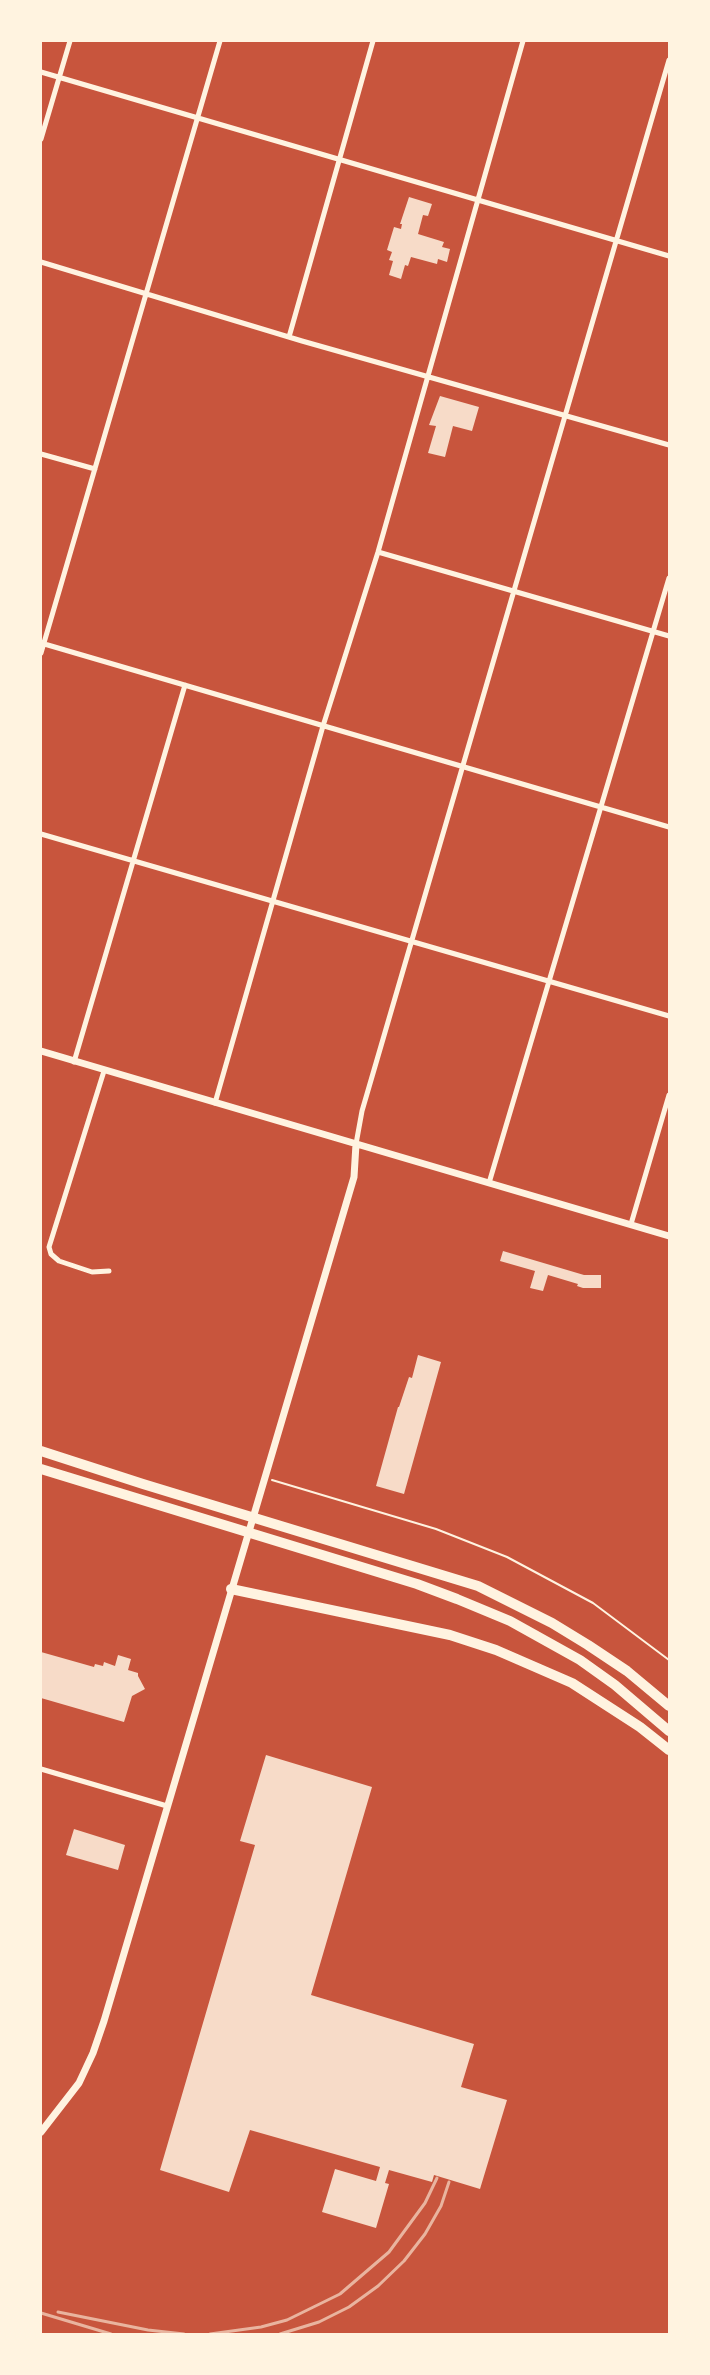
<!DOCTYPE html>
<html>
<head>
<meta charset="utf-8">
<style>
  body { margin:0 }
  #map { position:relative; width:710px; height:2375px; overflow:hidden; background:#c8553d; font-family:Spectral,serif }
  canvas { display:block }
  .frame { position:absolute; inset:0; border:42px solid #fff3e0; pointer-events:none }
</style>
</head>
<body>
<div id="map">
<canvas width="710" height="2375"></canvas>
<div class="frame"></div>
</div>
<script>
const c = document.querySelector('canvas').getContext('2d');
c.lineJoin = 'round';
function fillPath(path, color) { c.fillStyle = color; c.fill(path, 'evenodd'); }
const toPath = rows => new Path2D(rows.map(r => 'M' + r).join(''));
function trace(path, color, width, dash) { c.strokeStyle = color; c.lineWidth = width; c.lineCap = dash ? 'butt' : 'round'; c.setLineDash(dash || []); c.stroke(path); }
const building = toPath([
  [409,197,432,204,428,216,423,215,418,234,444,242,442,247,450,249,447,262,438,259,437,264,411,257,408,266,405,265,401,279,389,275,393,261,389,260,392,252,387,250,394,227,401,229,402,224,400,224],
  [440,396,479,407,472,431,453,426,445,457,428,453,436,426,429,425],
  [503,1251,584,1275,601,1275,601,1288,583,1288,577,1286,578,1284,548,1275,543,1291,530,1288,535,1271,500,1261],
  [418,1355,441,1362,404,1494,376,1486,398,1407,399,1407,409,1377,412,1378],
  [41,1652,94,1667,95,1664,103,1666,104,1662,115,1666,118,1655,131,1659,128,1670,138,1673,138,1676,145,1689,132,1696,124,1722,41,1698],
  [266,1755,372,1787,311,1995,474,2044,461,2087,507,2100,480,2189,434,2175,432,2182,389,2170,385,2183,389,2184,376,2228,322,2212,335,2169,376,2181,380,2167,250,2130,229,2192,160,2170,255,1845,240,1841],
  [74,1829,125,1845,118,1870,66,1855]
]);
const path = toPath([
  [272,1480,436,1529,507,1557,593,1603,669,1660]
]);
const minor = toPath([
  [41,72,669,256],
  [41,139,70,41],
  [41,262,302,341,669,445],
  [289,337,373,41],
  [41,454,95,469],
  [378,552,669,636],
  [41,643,669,827],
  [41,653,220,41],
  [41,834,669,1016],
  [74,1062,185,685],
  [104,1071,49,1247,51,1254,59,1261,92,1272,109,1271],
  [215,1103,323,726,378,552,523,41],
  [356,1144,362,1111,669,60],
  [489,1183,669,578],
  [631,1224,669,1095],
  [41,1769,167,1806]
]);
const tertiary = toPath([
  [41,1051,669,1236],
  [41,2132,79,2083,93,2053,104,2021,354,1177,356,1144]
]);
const motorway = toPath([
  [41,1451,143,1484,478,1586,552,1623,588,1645,627,1671,669,1706],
  [41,1469,417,1584,457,1599,510,1621,580,1660,615,1685,669,1731],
  [231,1589,450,1635,496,1650,572,1683,640,1727,669,1750]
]);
const rail = toPath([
  [58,2312,148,2330,184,2334],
  [41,2313,111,2334],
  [210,2334,261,2327,287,2320,340,2294,389,2252,425,2203,437,2178],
  [280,2334,319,2322,349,2307,378,2286,404,2261,425,2234,441,2206,449,2182]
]);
fillPath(building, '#f7dbc8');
trace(path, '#fff3e0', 2);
trace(minor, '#fff3e0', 5);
trace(tertiary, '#fff3e0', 7);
trace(motorway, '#fff3e0', 10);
trace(rail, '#e9b49f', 3);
</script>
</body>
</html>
